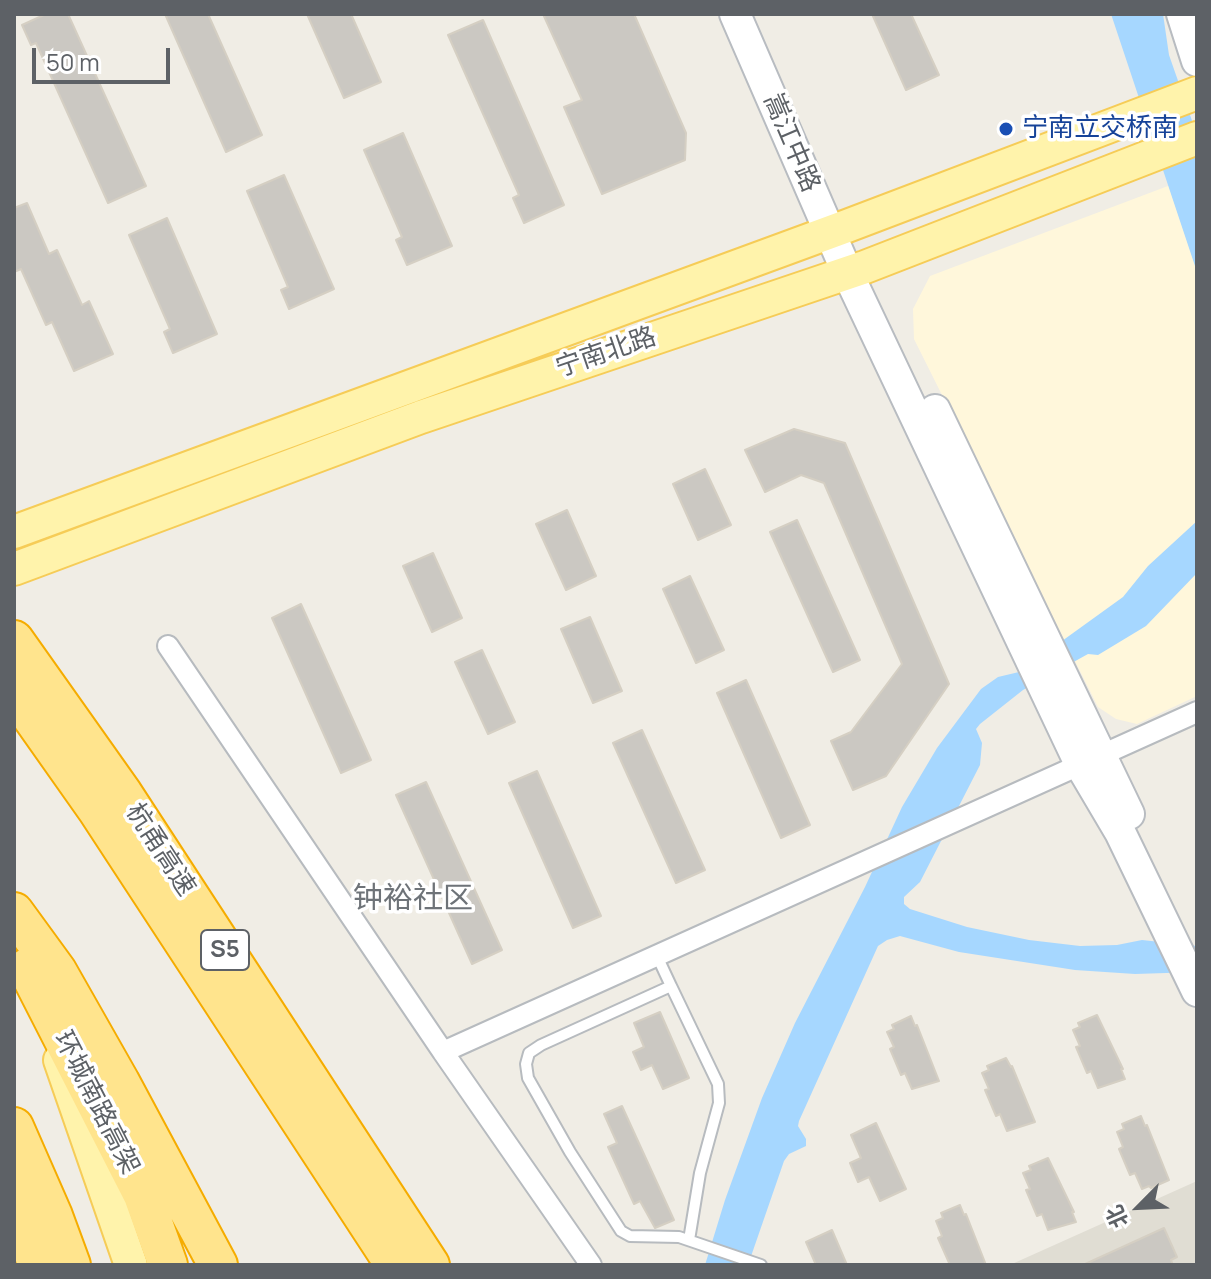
<!DOCTYPE html>
<html>
<head>
<meta charset="utf-8">
<style>
  body { margin:0 }
  #map { position:relative; width:1211px; height:1279px; overflow:hidden; background:#f0ede5; font-family:Manrope,"Noto Sans SC",sans-serif }
  canvas { display:block }
  .frame { position:absolute; inset:0; border:16px solid #5d6166; pointer-events:none }
  .north { position:absolute; left:1099px; top:1167px; width:80px; height:80px; -webkit-text-stroke:6px #fff; paint-order:stroke; rotate:246deg; font-size:22px; font-weight:700; line-height:32px; text-align:center; color:#5d6166 }
  .north::after { content:''; display:block; margin:auto; width:28px; height:36px; background:#5d6166; clip-path:polygon(50% 0,100% 100%,50% 72%,0 100%) }
  .scale { position:absolute; left:32px; top:48px; width:138px; height:36px; box-sizing:border-box; border:4px solid #5d6166; border-top:0; padding-left:10px; font-size:24px; line-height:28px; white-space:nowrap; color:#5d6166; -webkit-text-stroke:6px #fff; paint-order:stroke }
</style>
</head>
<body>
<div id="map">
<canvas width="1211" height="1279"></canvas>
<div class="frame"></div>
<div class="north">北</div>
<div class="scale">50 m</div>
</div>
<script>
const c = document.querySelector('canvas').getContext('2d');
c.lineJoin = 'round';
function fillPath(path, color) { c.fillStyle = color; c.fill(path, 'evenodd'); }
const toPath = rows => new Path2D(rows.map(r => 'M' + r).join(''));
function trace(path, color, width, dash) { c.strokeStyle = color; c.lineWidth = width; c.lineCap = dash ? 'butt' : 'round'; c.setLineDash(dash || []); c.stroke(path); }
function label(font, color, halo, rows, align = 'center') {
  c.font = font + ' Manrope,"Noto Sans SC",sans-serif'; c.lineWidth = 7; c.setLineDash([]); c.textBaseline = 'middle'; c.strokeStyle = halo; c.fillStyle = color; for (const [text, x, y, turn = 0] of rows) {
    c.save(); c.translate(x, y); c.rotate((+turn || 0) * Math.PI / 180); c.textAlign = isNaN(turn) ? turn : align; if (halo) c.strokeText(text, 0, 0); c.fillText(text, 0, 0); c.restore();
  }
}
const commercial = toPath([
  [1197,175,1197,696,1137,724,1116,719,1098,707,914,339,913,309,930,276]
]);
const education = toPath([
  [1197,1181,1197,1265,1012,1264]
]);
const water = toPath([
  [1111,14,1163,14,1169,55,1197,135,1197,272],
  [1197,521,1197,573,1146,626,1098,655,1088,654,1023,690,980,724,976,729,982,743,980,765,920,882,904,897,904,904,910,909,967,927,1029,940,1080,946,1117,945,1142,940,1197,946,1197,972,1135,974,1075,970,959,952,900,936,887,940,878,946,799,1121,798,1126,806,1139,806,1146,789,1154,784,1161,748,1265,705,1265,725,1200,762,1098,795,1023,865,887,902,807,937,748,981,689,998,677,1019,672,1123,597,1148,566]
]);
const building = toPath([
  [46,14,68,14,146,186,108,203,36,43,31,45,22,25,46,14],
  [165,14,208,14,262,135,226,152,165,14],
  [307,14,351,14,381,82,344,98,307,14],
  [543,14,634,14,686,133,685,160,602,194,564,107,582,100,543,14],
  [872,14,911,14,939,75,906,90,872,14],
  [483,20,564,205,524,223,513,198,519,195,448,35,483,20],
  [403,133,452,246,407,265,396,240,402,237,364,150,403,133],
  [284,175,334,289,289,309,281,290,288,287,247,191,284,175],
  [27,203,49,254,57,250,82,305,89,301,113,354,74,371,52,322,46,325,21,269,14,272,14,208,27,203],
  [167,218,217,334,173,353,164,332,170,329,129,235,167,218],
  [794,429,845,443,949,684,886,776,853,790,831,741,851,732,902,664,824,483,801,475,765,492,745,450,794,429],
  [705,469,731,525,698,540,673,484,705,469],
  [567,510,596,576,566,590,536,524,567,510],
  [797,520,860,660,833,672,770,532,797,520],
  [433,553,462,618,432,632,403,566,433,553],
  [690,576,724,650,696,663,663,589,690,576],
  [301,604,371,760,341,773,272,618,301,604],
  [590,617,622,691,593,703,561,629,590,617],
  [482,650,515,722,488,734,455,662,482,650],
  [746,680,810,825,781,838,717,693,746,680],
  [642,730,705,870,676,883,613,743,642,730],
  [537,771,601,916,573,928,509,783,537,771],
  [426,782,502,950,472,964,396,795,426,782],
  [660,1012,689,1078,663,1089,652,1065,641,1070,633,1052,644,1047,634,1023,660,1012],
  [1097,1015,1123,1069,1121,1069,1125,1079,1098,1088,1091,1071,1087,1073,1076,1047,1080,1046,1073,1030,1080,1027,1078,1023,1097,1015],
  [911,1016,915,1026,917,1025,939,1081,912,1089,905,1073,901,1075,890,1049,894,1047,887,1032,894,1029,892,1025,911,1016],
  [1006,1058,1011,1067,1012,1066,1035,1122,1007,1131,1000,1114,996,1116,985,1090,989,1089,982,1073,989,1070,987,1066,1006,1058],
  [622,1106,674,1220,655,1228,640,1201,634,1204,608,1147,617,1143,604,1114,622,1106],
  [1141,1116,1145,1126,1147,1125,1169,1180,1151,1188,1149,1186,1142,1189,1135,1173,1130,1175,1119,1149,1123,1147,1117,1132,1124,1129,1122,1124,1141,1116],
  [876,1123,906,1189,880,1201,869,1177,858,1182,850,1163,861,1158,851,1135,876,1123],
  [1048,1158,1074,1212,1072,1212,1076,1222,1048,1230,1042,1214,1037,1216,1026,1190,1030,1189,1023,1173,1031,1170,1029,1166,1048,1158],
  [960,1205,964,1215,966,1214,986,1265,950,1265,938,1238,942,1236,936,1221,943,1218,941,1213,960,1205],
  [1164,1228,1177,1257,1171,1260,1173,1265,1083,1265,1164,1228],
  [832,1230,847,1265,816,1265,806,1242,832,1230]
]);
const lane = toPath([
  [657,956,671,986,541,1045,529,1053,526,1064,528,1078,570,1152,621,1231,630,1236,679,1237,761,1265],
  [671,986,718,1084,719,1103,700,1173,689,1240]
]);
const street = toPath([
  [168,646,443,1052,1197,712],
  [443,1052,591,1265]
]);
const secondary = toPath([
  [735,14,847,272,1081,766,1120,832,1197,991],
  [1182,14,1197,61],
  [935,410,1129,814]
]);
const primary = toPath([
  [14,532,847,226,1197,93],
  [14,569,421,417,865,267,1197,138],
  [60,1060,131,1265]
]);
const highway = toPath([
  [14,640,123,794,430,1265],
  [14,692,98,811,395,1265],
  [14,912,57,971,120,1082,218,1265],
  [27,968,143,1195,168,1265],
  [14,1127,53,1216,71,1265],
  [14,1186,37,1265]
]);
const markers = [
  [1006,129,8,"#1a4fb4"]
];
const shields = [
  [225,950,48]
];
const shieldNames = [
  ["S5",225,950]
];
const transitNames = [
  ["宁南立交桥南",1022,129]
];
const streetNames = [
  ["嵩江中路",791,143,67],
  ["宁南北路",606,353,-19],
  ["杭甬高速",160,850,57],
  ["环城南路高架",96,1103,63]
];
const quarterNames = [
  ["钟裕社区",413,900]
];
fillPath(commercial, '#fff7db');
fillPath(education, '#e0ddd3');
fillPath(water, '#a6d7ff');
fillPath(building, '#cbc8c2');
trace(building, '#d5cfc3', 2);
trace(lane, '#b7bbbf', 14);
trace(street, '#b7bbbf', 24);
trace(secondary, '#b8bcc1', 34);
trace(primary, '#f6cc57', 36);
trace(highway, '#f5ac00', 42);
trace(lane, '#fff', 10);
trace(street, '#fff', 20);
trace(secondary, '#fff', 30);
trace(primary, '#fff3ab', 32);
trace(highway, '#ffe48d', 38);
for (const [x, y, r, color] of markers) { const dot = new Path2D(); dot.arc(x, y, r, 0, 2 * Math.PI); c.fillStyle = color; c.fill(dot); trace(dot, '#fff', 3); }
for (const [x, y, w] of shields) { const box = new Path2D(); box.roundRect(x - w / 2, y - 20, w, 40, 6); c.fillStyle = '#fff'; c.fill(box); trace(box, '#5d6166', 2); }
label('bold 24px', '#5d6166', null, shieldNames);
label('26px', '#164399', '#fff', transitNames, 'left');
label('26px', '#5d6166', '#fff', streetNames);
label('30px', '#6e7378', '#fff', quarterNames);
</script>
</body>
</html>
